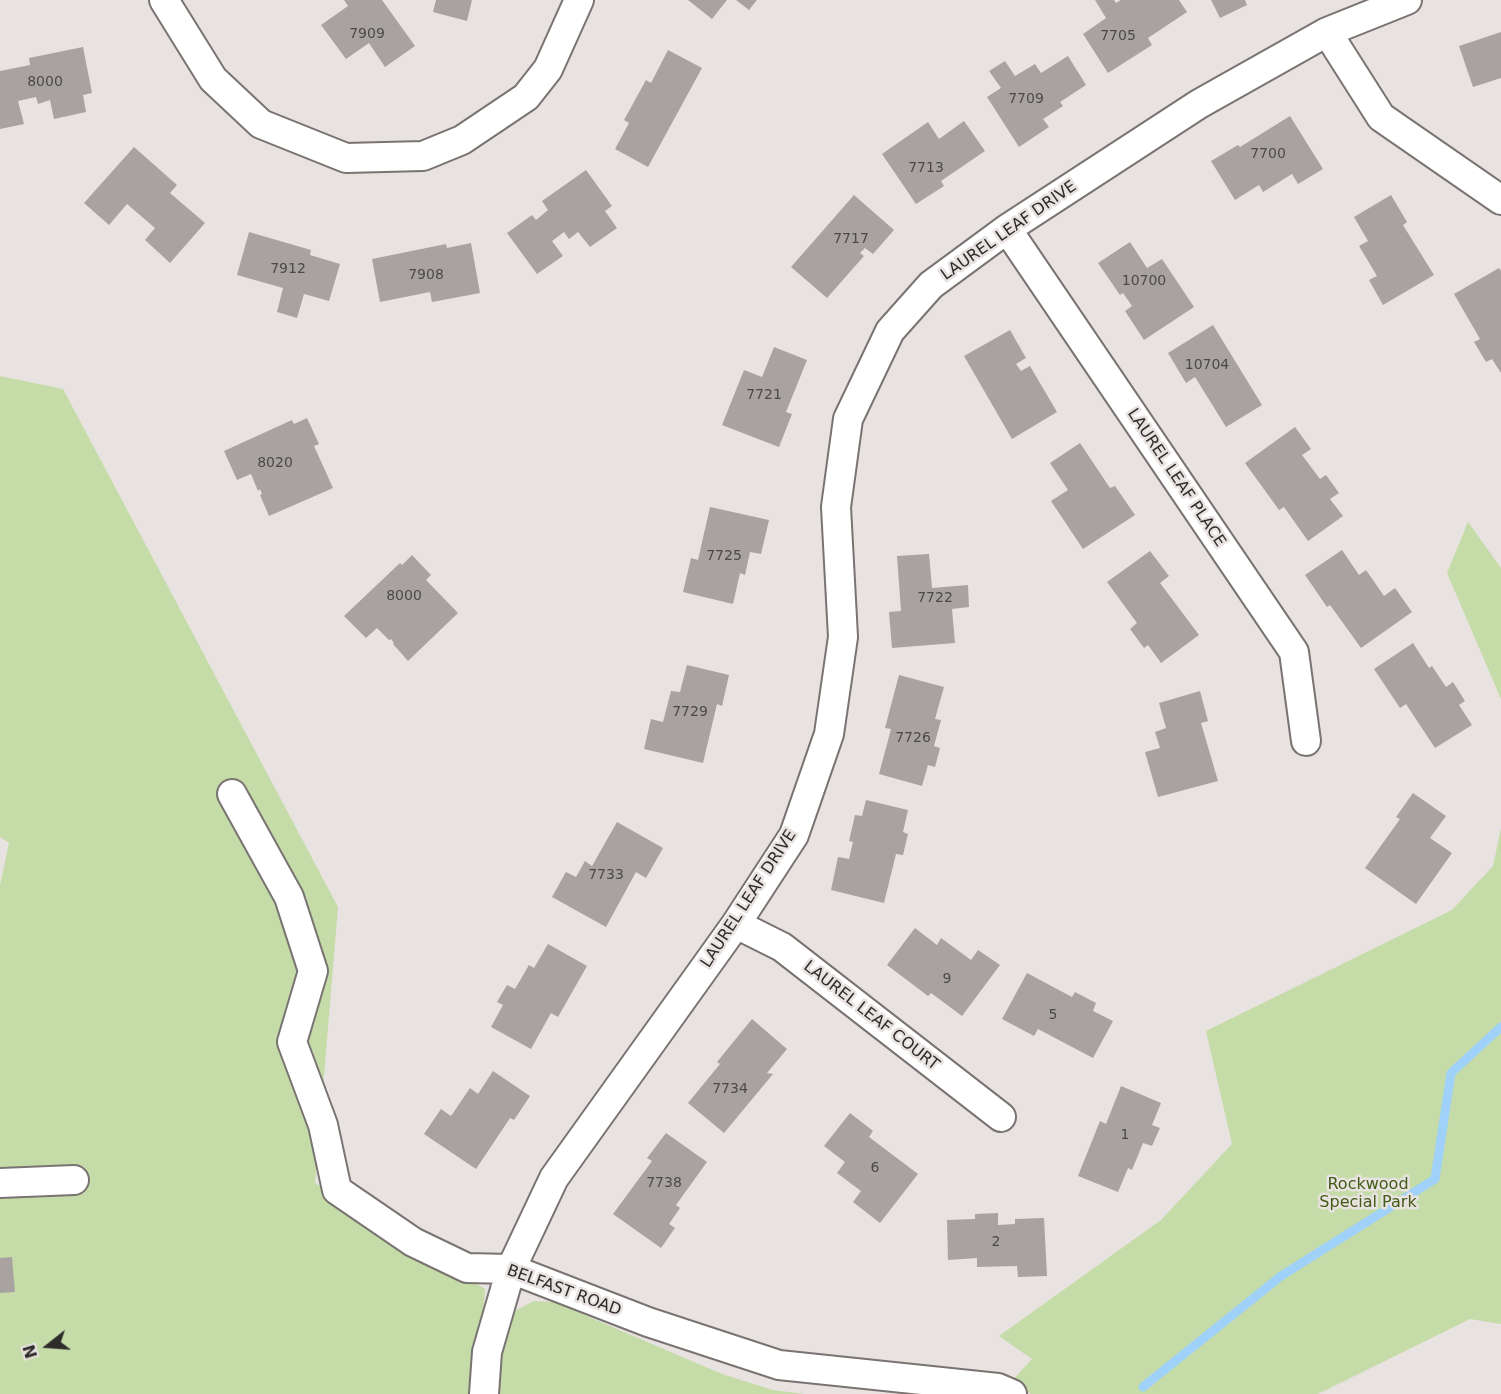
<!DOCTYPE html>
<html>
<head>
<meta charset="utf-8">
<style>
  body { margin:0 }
  #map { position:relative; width:1501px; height:1394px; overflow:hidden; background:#e8e2e0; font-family:"DejaVu Sans",sans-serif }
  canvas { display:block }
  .north { position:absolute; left:18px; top:1316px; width:60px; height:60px; -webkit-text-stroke:4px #e8e2e0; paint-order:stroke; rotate:253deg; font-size:16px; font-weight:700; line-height:24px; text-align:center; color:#2e2c2b }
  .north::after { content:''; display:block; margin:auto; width:21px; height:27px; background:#2e2c2b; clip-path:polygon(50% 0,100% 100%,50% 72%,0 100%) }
</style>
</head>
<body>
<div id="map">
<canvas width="1501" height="1394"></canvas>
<div class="north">N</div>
</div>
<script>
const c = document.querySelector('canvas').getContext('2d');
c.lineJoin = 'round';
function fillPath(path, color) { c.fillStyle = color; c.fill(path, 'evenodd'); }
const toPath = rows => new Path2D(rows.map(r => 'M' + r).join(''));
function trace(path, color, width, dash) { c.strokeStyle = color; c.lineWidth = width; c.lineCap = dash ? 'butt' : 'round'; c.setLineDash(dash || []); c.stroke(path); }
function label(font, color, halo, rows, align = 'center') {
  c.font = font + ' "DejaVu Sans",sans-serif'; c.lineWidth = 5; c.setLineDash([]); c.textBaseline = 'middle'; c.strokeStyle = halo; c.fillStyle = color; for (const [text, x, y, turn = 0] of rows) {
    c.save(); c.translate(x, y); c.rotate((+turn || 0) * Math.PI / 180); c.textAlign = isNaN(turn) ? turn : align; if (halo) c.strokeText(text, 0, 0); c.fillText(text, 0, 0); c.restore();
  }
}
const green = toPath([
  [0,376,63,389,338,907,315,1183,485,1289,476,1394,0,1394,0,885,9,843,0,837],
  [1468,522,1501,568,1501,699,1447,573],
  [1501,828,1501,1324,1470,1319,1318,1394,1031,1394,1010,1383,1032,1359,999,1336,1161,1220,1232,1144,1206,1031,1452,910,1493,866],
  [534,1301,554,1302,722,1374,773,1390,804,1394,497,1394,495,1364,507,1315]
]);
const stream = toPath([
  [1143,1387,1281,1276,1435,1179,1451,1073,1501,1027]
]);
const building = toPath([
  [344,0,382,0,415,46,385,67,369,43,346,59,321,25,348,6],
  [436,0,472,0,467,21,433,12],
  [688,0,727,0,712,19],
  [736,0,757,0,749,10],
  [1095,0,1114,0,1116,3,1121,0,1179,0,1187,12,1148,38,1152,45,1108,73,1083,34,1106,18],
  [1211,0,1245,0,1247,5,1220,18],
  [1501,32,1501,78,1473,87,1459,46],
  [83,47,92,93,83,95,86,112,54,119,50,100,38,104,36,97,18,101,24,124,0,129,0,71,30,65,29,58],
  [668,50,702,68,648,167,615,149,629,123,624,120,646,80,651,83],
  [1068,56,1086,85,1060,102,1063,106,1043,119,1049,127,1019,147,987,97,1001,88,989,71,1005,61,1015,76,1035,64,1041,73],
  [1290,116,1323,169,1298,184,1292,174,1263,192,1259,185,1235,200,1211,161,1238,145,1240,147],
  [964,121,985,151,941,181,944,186,916,204,882,154,928,122,939,139],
  [134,147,177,185,170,193,205,223,170,263,145,240,155,228,127,204,109,225,84,203],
  [586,170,612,206,605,211,617,228,590,247,578,232,569,239,564,232,552,241,563,256,537,274,507,233,532,215,536,220,548,210,542,201],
  [854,195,894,230,873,254,865,248,860,253,864,256,827,298,791,267],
  [1391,195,1407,222,1403,225,1434,275,1383,305,1369,280,1377,276,1359,246,1368,241,1354,217],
  [249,232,311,250,310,255,340,264,329,301,304,294,297,318,277,312,283,288,237,275],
  [1130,242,1147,268,1162,259,1194,307,1144,340,1125,311,1132,306,1123,293,1120,295,1098,263],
  [471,243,480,293,432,302,430,292,380,302,372,259,446,244,447,248],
  [1499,268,1501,271,1501,373,1492,359,1486,362,1474,342,1480,339,1454,294],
  [1213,325,1262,405,1226,427,1195,377,1186,383,1168,353],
  [1010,330,1026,358,1016,364,1021,371,1030,366,1057,412,1012,439,964,356],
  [774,347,807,360,786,412,792,414,779,447,722,425,744,370,762,377],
  [307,418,319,444,314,446,333,488,269,516,260,495,262,494,260,489,258,491,251,474,237,480,224,451,292,420,294,424],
  [1295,427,1311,449,1302,455,1320,479,1326,475,1339,493,1330,499,1343,516,1308,541,1284,507,1279,510,1245,463],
  [1080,443,1110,488,1115,486,1135,515,1083,549,1051,501,1068,490,1050,463],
  [710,507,769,520,761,554,750,552,745,575,740,573,733,604,683,592,691,558,698,560],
  [1342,550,1359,575,1366,570,1384,596,1395,588,1412,612,1361,648,1330,605,1327,607,1305,575],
  [1150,551,1169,576,1160,583,1199,635,1161,663,1148,645,1144,648,1130,629,1137,623,1107,582],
  [929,554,932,588,968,585,969,607,952,609,955,643,892,648,889,612,901,611,897,556],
  [412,555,431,575,426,580,458,613,408,661,393,644,394,643,391,639,389,640,377,628,366,638,344,616,400,563,402,565],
  [1413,643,1429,668,1432,666,1446,687,1453,682,1465,701,1459,705,1472,725,1435,748,1406,704,1400,708,1374,669],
  [687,665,729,675,722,706,717,704,703,763,644,749,651,719,663,722,671,691,680,692],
  [899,675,944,687,935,719,941,720,934,746,940,748,935,767,928,765,922,786,879,774,891,729,885,728],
  [1200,691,1208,721,1201,723,1218,781,1158,797,1145,752,1160,748,1155,732,1166,728,1159,703],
  [1413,793,1446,816,1430,838,1452,853,1416,904,1365,868,1400,819,1396,817],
  [866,800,908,810,903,832,908,834,903,855,896,854,884,903,831,890,838,857,849,859,853,842,849,841,855,815,862,816],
  [617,822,663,848,646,878,636,872,606,927,552,897,566,872,576,877,585,861,592,866],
  [915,928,937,945,941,938,971,960,978,950,1000,965,962,1016,931,993,928,996,887,965],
  [548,944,587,966,558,1017,551,1013,531,1049,491,1027,503,1005,497,1002,507,985,515,989,529,965,534,968],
  [1027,973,1072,997,1075,992,1096,1003,1093,1011,1113,1021,1093,1058,1038,1029,1034,1036,1002,1019],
  [752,1019,787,1049,767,1073,773,1074,724,1133,688,1103,720,1064,717,1062],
  [493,1071,530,1096,514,1120,510,1118,476,1169,424,1134,441,1109,451,1116,470,1088,478,1094],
  [1121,1086,1161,1103,1152,1125,1160,1128,1152,1146,1143,1143,1132,1170,1128,1168,1118,1192,1078,1176,1100,1121,1106,1124],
  [850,1113,873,1131,869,1137,918,1174,880,1223,853,1202,861,1191,837,1173,845,1162,824,1146],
  [666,1133,707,1162,676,1205,680,1208,669,1224,675,1228,661,1248,613,1214,652,1161,647,1158],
  [998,1213,998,1225,1015,1224,1015,1219,1044,1218,1047,1276,1018,1277,1017,1266,977,1267,977,1258,948,1260,947,1220,975,1219,975,1214],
  [12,1257,15,1292,0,1293,0,1258]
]);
const street = toPath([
  [164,0,213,79,261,124,346,158,423,156,462,140,526,97,548,69,579,0],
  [1327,32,1381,117,1501,200],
  [1007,229,1294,652,1306,741],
  [232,794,289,897,313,971,292,1042,323,1125,337,1190,413,1242,467,1268,511,1269,648,1322,779,1365,998,1388,1012,1394],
  [736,924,782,947,1001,1117],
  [0,1183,74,1180],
  [484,1394,487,1352,511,1269,554,1178,736,924,794,835,829,734,843,637,836,507,848,419,890,331,931,285,1007,229,1199,104,1327,32,1407,0]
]);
const numberNames = [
  ["7909",367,34],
  ["7705",1118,36],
  ["8000",45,82],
  ["7709",1026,99],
  ["7700",1268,154],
  ["7713",926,168],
  ["7717",851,239],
  ["7912",288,269],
  ["7908",426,275],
  ["10700",1144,281],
  ["10704",1207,365],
  ["7721",764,395],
  ["8020",275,463],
  ["7725",724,556],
  ["8000",404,596],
  ["7722",935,598],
  ["7729",690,712],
  ["7726",913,738],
  ["7733",606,875],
  ["9",947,979],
  ["5",1053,1015],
  ["7734",730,1089],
  ["1",1125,1135],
  ["6",875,1168],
  ["7738",664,1183],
  ["2",996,1242]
];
const streetNames = [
  ["LAUREL LEAF DRIVE",1009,231,-35],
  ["LAUREL LEAF PLACE",1176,478,56],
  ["LAUREL LEAF DRIVE",749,899,-57],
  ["LAUREL LEAF COURT",871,1016,38],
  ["BELFAST ROAD",564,1291,20]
];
const parkNames = [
  ["Rockwood",1368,1185],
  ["Special Park",1368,1203]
];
fillPath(green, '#c5dca8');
trace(stream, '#a0d1f8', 9);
fillPath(building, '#a8a3a0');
trace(street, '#797472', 32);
trace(street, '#fff', 28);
label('14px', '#4c4a48', null, numberNames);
label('16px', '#2e2c2b', '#e8e2e0', streetNames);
label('16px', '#425b16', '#e8e2e0', parkNames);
</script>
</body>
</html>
